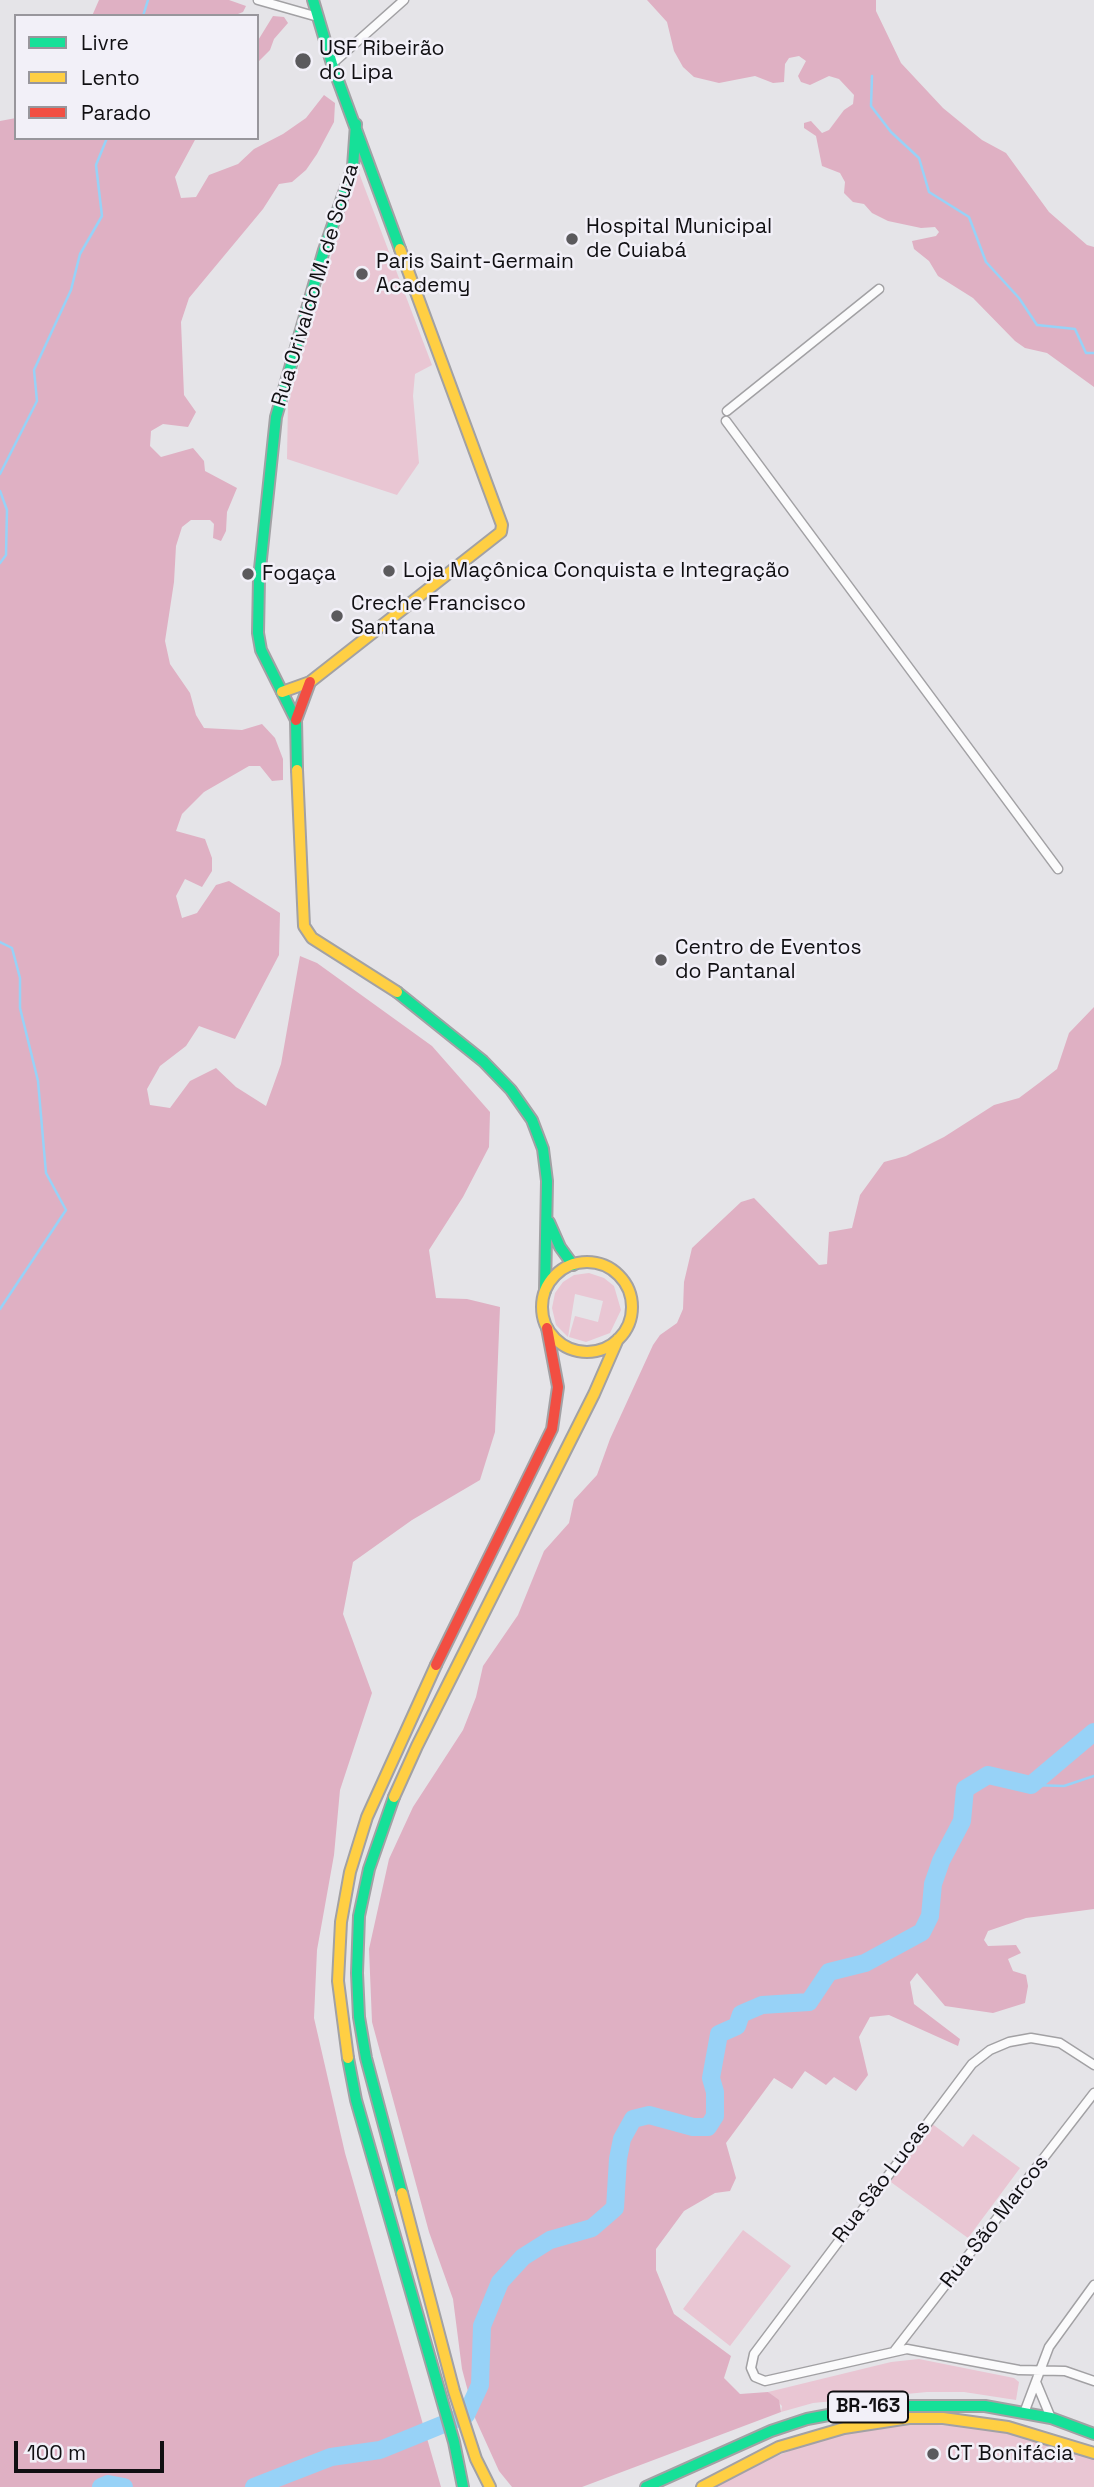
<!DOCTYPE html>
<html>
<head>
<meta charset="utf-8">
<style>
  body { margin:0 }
  #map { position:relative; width:1094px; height:2487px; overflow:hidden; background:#e5e4e8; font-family:"Space Grotesk",sans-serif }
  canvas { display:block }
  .legend { position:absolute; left:14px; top:14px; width:245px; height:126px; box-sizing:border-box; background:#f2f0f8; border:2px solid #98969c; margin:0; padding:9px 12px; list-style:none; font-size:21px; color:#100f12 }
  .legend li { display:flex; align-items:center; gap:14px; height:35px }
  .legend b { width:35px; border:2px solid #98969c }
  .scale { position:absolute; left:14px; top:2441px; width:150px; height:32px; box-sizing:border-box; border:4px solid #100f12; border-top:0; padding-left:9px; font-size:21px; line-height:24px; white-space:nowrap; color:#100f12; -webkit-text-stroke:5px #f2f0f8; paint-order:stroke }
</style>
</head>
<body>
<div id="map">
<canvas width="1094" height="2487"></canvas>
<ul class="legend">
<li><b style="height:9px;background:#16e098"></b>Livre</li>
<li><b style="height:9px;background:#ffcf43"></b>Lento</li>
<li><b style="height:9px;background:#f24e42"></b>Parado</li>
</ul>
<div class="scale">100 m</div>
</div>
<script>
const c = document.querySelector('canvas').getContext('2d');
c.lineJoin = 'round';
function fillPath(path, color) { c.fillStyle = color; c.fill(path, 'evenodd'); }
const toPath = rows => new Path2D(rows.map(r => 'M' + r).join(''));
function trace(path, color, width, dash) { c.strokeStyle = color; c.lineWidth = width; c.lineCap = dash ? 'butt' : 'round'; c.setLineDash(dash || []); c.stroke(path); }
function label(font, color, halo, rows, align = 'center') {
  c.font = font + ' "Space Grotesk",sans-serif'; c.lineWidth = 5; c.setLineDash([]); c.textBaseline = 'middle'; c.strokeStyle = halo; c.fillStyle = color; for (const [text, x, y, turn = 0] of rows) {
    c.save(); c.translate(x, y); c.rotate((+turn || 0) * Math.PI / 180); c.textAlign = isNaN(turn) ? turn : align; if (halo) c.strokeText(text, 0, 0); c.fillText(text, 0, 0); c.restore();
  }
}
const green = toPath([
  [359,173,432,365,415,374,413,396,419,463,397,495,287,459,288,403,353,182],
  [589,1273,604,1278,614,1286,621,1310,610,1333,586,1342,569,1337,575,1316,598,1322,603,1301,575,1294,568,1337,556,1325,552,1308,555,1293,563,1282,574,1275],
  [931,2123,963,2147,973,2134,1020,2168,968,2238,888,2180],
  [743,2230,791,2266,730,2346,683,2309],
  [919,2359,1014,2378,1019,2382,1016,2400,964,2392,927,2392,813,2403,781,2412,782,2406,768,2392,891,2362],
  [911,2424,963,2426,1014,2433,1094,2458,1094,2487,715,2487,740,2471,799,2447,842,2434]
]);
const forest = toPath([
  [99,0,229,0,246,6,243,12,233,16,92,16],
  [647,0,876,0,876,11,901,63,943,108,982,140,1006,153,1049,212,1087,245,1094,247,1094,387,1047,353,1025,348,1015,341,973,298,938,276,929,261,914,249,912,241,936,236,939,232,935,227,921,228,888,221,872,213,864,204,853,202,844,193,845,182,840,173,822,166,816,136,804,128,804,123,811,121,822,133,829,130,844,110,853,104,854,95,839,79,829,76,810,85,801,82,798,76,806,61,799,56,789,58,785,64,784,82,773,83,755,76,719,83,694,77,683,67,674,51,667,22],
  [273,16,284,17,288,23,274,39,270,50,257,63,257,42],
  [324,95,335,103,334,122,317,154,306,170,292,182,279,184,263,209,189,298,181,322,184,395,196,412,188,427,163,424,151,431,150,446,161,457,193,448,204,461,205,471,237,488,227,512,226,531,221,541,213,538,214,524,210,520,191,520,182,527,176,546,174,582,165,641,170,664,190,693,196,715,204,728,242,730,262,724,275,738,283,759,283,780,272,781,260,766,249,766,204,792,182,814,176,831,205,839,212,858,212,871,202,887,185,879,176,896,182,918,197,913,216,885,229,881,280,913,279,955,235,1039,199,1026,186,1046,160,1066,147,1089,150,1105,170,1108,190,1081,216,1068,236,1087,266,1106,281,1064,300,956,317,963,432,1046,490,1112,489,1147,463,1197,429,1250,436,1298,467,1299,500,1307,495,1432,480,1480,412,1520,353,1562,343,1614,372,1693,340,1790,334,1855,317,1950,314,2018,345,2153,441,2487,0,2487,0,121,16,118,16,138,196,138,175,177,181,198,196,197,209,175,238,164,254,149,283,134,306,118],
  [1094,1007,1094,1909,1026,1918,988,1931,984,1940,988,1946,1016,1945,1021,1953,1008,1959,1013,1971,1026,1975,1028,1986,1025,2003,993,2013,945,2006,917,1973,910,1982,914,2004,960,2039,958,2046,889,2015,870,2017,859,2037,868,2075,856,2091,834,2077,826,2085,805,2071,792,2089,774,2078,726,2143,736,2178,730,2191,715,2193,684,2211,656,2249,656,2270,674,2314,731,2356,724,2378,740,2394,768,2392,779,2400,781,2412,582,2487,512,2487,499,2471,475,2418,462,2369,453,2299,429,2232,372,2022,369,1949,389,1859,413,1807,463,1730,476,1697,483,1666,518,1615,544,1551,569,1523,574,1500,597,1475,610,1439,653,1345,660,1335,677,1323,683,1309,684,1282,692,1248,741,1202,754,1198,819,1265,827,1264,829,1232,852,1228,860,1195,884,1162,906,1156,944,1137,994,1105,1019,1098,1039,1083,1057,1069,1069,1033]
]);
const stream = toPath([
  [143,16,148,0],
  [872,76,871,106,891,132,919,158,929,192,969,217,986,262,1019,298,1037,325,1075,329,1086,353,1094,353],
  [0,474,37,401,34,370,71,290,80,254,102,216,96,165,107,138],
  [0,491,7,510,6,555,0,563],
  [0,942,12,948,20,978,20,1008,38,1081,46,1173,66,1210,0,1309],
  [1031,1785,1064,1786,1094,1776]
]);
const river = toPath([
  [101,2487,108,2484,124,2487],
  [254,2487,331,2457,380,2450,466,2415,480,2385,482,2326,500,2282,523,2257,550,2240,592,2228,615,2208,618,2159,622,2139,633,2119,649,2115,693,2127,708,2127,715,2116,715,2092,711,2078,719,2034,737,2026,741,2014,762,2005,809,2002,829,1972,865,1963,922,1932,930,1916,933,1884,941,1861,962,1821,965,1789,988,1775,1031,1785,1094,1732]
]);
const street = toPath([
  [258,0,318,17],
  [332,64,404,0],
  [727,411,879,289],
  [726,421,1058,869],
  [1094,2065,1060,2043,1031,2038,1009,2042,990,2050,972,2064,754,2354,751,2368,755,2377,765,2381,907,2349,1019,2370,1065,2371,1094,2381],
  [895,2350,1094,2093],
  [1036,2382,1051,2418],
  [1024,2413,1049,2347,1094,2285]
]);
const fast = toPath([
  [313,0,332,64,400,249],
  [297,770,296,720,261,650,258,633,259,578,276,417,324,250,353,167,356,124],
  [397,992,483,1061,511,1090,532,1120,543,1149,547,1181,545,1291],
  [549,1222,560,1247,573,1265],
  [394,1797,369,1869,359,1916,357,1973,359,2017,366,2058,402,2193],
  [348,2058,356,2100,454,2442,463,2487],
  [646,2487,771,2431,807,2419,877,2406,985,2406,1051,2418,1094,2434]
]);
const slow = toPath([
  [282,692,310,682,501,532,502,525,400,249],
  [297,770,304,926,312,938,397,992],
  '542 1307a45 45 0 1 1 90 0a45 45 0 1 1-90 0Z',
  [394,1797,417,1746,594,1394,618,1339],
  [348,2058,338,1981,341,1922,350,1872,367,1817,436,1665],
  [402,2193,454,2391,476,2459,490,2487],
  [702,2487,779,2447,844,2428,909,2418,943,2418,1008,2427,1094,2453]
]);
const jam = toPath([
  [296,720,310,682],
  [436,1665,552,1429,558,1387,547,1328]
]);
const markers = [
  [303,61,9,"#5b5a5d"],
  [572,239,7,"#5b5a5d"],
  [362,274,7,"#5b5a5d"],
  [389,571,7,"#5b5a5d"],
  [248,574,7,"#5b5a5d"],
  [337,616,7,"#5b5a5d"],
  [661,960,7,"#5b5a5d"],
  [933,2454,7,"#5b5a5d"]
];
const shields = [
  [868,2407,80]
];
const shieldNames = [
  ["BR-163",868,2407]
];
const poiNames = [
  ["USF Ribeirão",319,49],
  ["do Lipa",319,73],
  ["Hospital Municipal",586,227],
  ["de Cuiabá",586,251],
  ["Paris Saint-Germain",376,262],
  ["Academy",376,286],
  ["Loja Maçônica Conquista e Integração",403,571],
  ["Fogaça",262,574],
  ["Creche Francisco",351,604],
  ["Santana",351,628],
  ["Centro de Eventos",675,948],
  ["do Pantanal",675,972],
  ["CT Bonifácia",947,2454]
];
const streetNames = [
  ["Rua Orivaldo M. de Souza",316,285,-73],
  ["Rua São Lucas",882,2182,-53],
  ["Rua São Marcos",995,2222,-52]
];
fillPath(green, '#e9c6d3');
fillPath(forest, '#dfb0c3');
trace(stream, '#97d2f7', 2.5);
trace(river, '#97d2f7', 18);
trace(street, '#a2a1a4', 11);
trace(fast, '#a2a1a4', 14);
trace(slow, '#a2a1a4', 14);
trace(jam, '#a2a1a4', 14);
trace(street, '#fbfbfc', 8);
trace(fast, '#16e098', 10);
trace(slow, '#ffcf43', 10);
trace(jam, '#f24e42', 10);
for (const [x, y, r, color] of markers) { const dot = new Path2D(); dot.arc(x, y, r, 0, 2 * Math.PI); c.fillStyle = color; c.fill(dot); trace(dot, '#f2f0f8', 2.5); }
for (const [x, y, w] of shields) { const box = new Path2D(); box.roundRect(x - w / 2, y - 15.5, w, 31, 5); c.fillStyle = '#f2f0f8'; c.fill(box); trace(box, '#100f12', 2); }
label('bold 19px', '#100f12', null, shieldNames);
label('21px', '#100f12', '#f2f0f8', poiNames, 'left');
label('21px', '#100f12', '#f2f0f8', streetNames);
</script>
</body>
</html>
